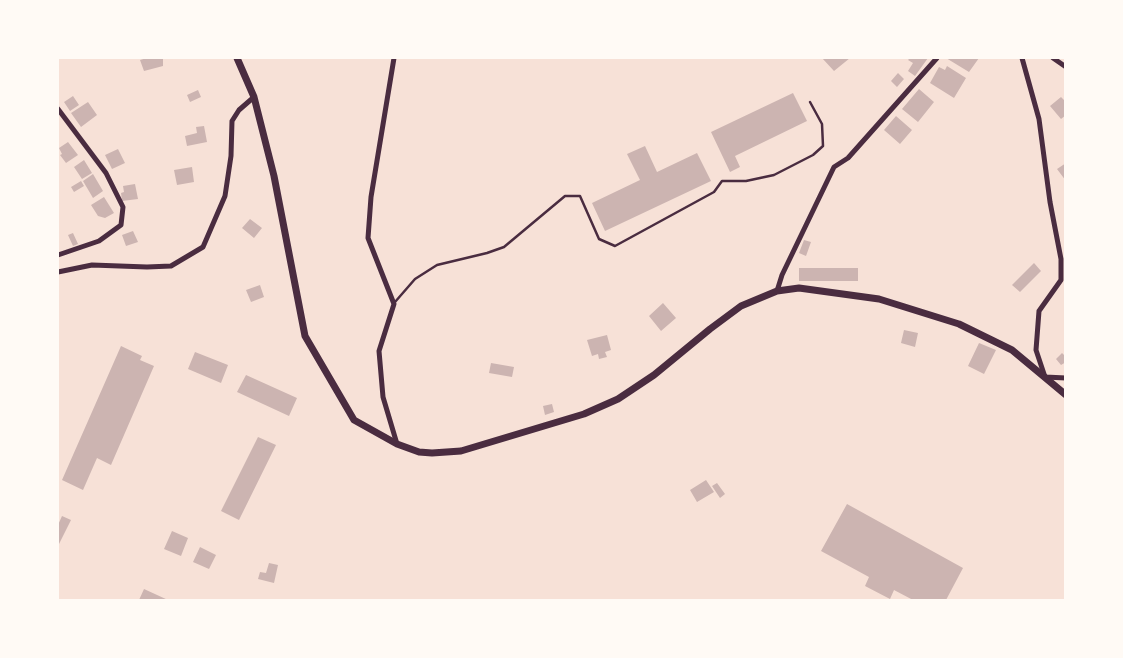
<!DOCTYPE html>
<html>
<head>
<meta charset="utf-8">
<style>
  body { margin:0 }
  #map { position:relative; width:1123px; height:658px; overflow:hidden; background:#f7e1d7; font-family:Arial,sans-serif }
  canvas { display:block }
  .frame { position:absolute; inset:0; border:59px solid #fffaf5; pointer-events:none }
</style>
</head>
<body>
<div id="map">
<canvas width="1123" height="658"></canvas>
<div class="frame"></div>
</div>
<script>
const c = document.querySelector('canvas').getContext('2d');
c.lineJoin = 'round';
function fillPath(path, color) { c.fillStyle = color; c.fill(path, 'evenodd'); }
const toPath = rows => new Path2D(rows.map(r => 'M' + r).join(''));
function trace(path, color, width, dash) { c.strokeStyle = color; c.lineWidth = width; c.lineCap = dash ? 'butt' : 'round'; c.setLineDash(dash || []); c.stroke(path); }
const building = toPath([
  [147,58,163,58,163,66,144,71,140,60],
  [822,58,850,58,834,71],
  [910,58,928,58,915,76,908,71,913,63,908,60],
  [946,58,979,58,969,72],
  [947,66,966,78,954,98,930,83,939,67,945,70],
  [898,73,904,79,897,87,891,81],
  [919,89,934,102,918,122,902,109],
  [198,90,201,97,190,102,187,95],
  [793,93,807,121,735,156,740,167,730,172,711,132],
  [73,96,79,105,70,111,64,102],
  [1061,97,1066,102,1066,115,1061,119,1050,106],
  [88,102,97,115,81,127,71,113],
  [896,116,912,130,900,144,884,130],
  [204,126,207,142,187,146,185,136,197,133,196,127],
  [68,142,78,155,66,163,60,155,62,154,59,148],
  [645,146,657,172,697,153,711,181,605,231,592,203,640,180,627,154],
  [118,149,125,163,112,169,105,155],
  [84,160,92,173,82,179,74,167],
  [1066,163,1066,181,1057,169],
  [192,167,194,182,177,185,174,170],
  [93,174,103,191,93,198,83,181],
  [81,181,84,186,74,192,71,187],
  [135,184,138,199,122,201,121,193,124,192,123,186],
  [104,197,114,213,105,218,98,216,91,205],
  [250,219,262,228,254,238,242,228],
  [133,231,138,242,126,246,122,235],
  [73,233,78,244,73,246,68,235],
  [804,240,811,242,806,256,799,253],
  [1034,263,1041,271,1020,292,1012,285],
  [799,268,858,268,858,281,799,281],
  [260,285,264,297,251,302,246,290],
  [663,303,676,318,661,331,649,316],
  [904,330,918,333,915,347,901,343],
  [607,335,611,350,605,352,607,357,599,359,598,354,592,356,587,340],
  [979,343,996,350,984,374,968,366],
  [121,346,142,356,140,360,154,366,111,465,97,458,83,490,62,480],
  [195,352,228,365,221,383,188,369],
  [1062,353,1066,357,1066,362,1061,365,1056,359],
  [491,363,514,367,512,377,489,373],
  [246,375,297,398,289,416,237,392],
  [552,404,554,412,545,415,543,406],
  [258,437,276,445,239,520,221,511],
  [706,480,714,492,697,502,690,490],
  [717,483,725,494,720,498,712,486],
  [847,504,963,568,946,600,913,600,894,590,890,599,865,586,869,577,821,551],
  [62,516,71,520,59,544,58,543,58,525],
  [172,531,188,538,181,556,164,549],
  [200,547,216,555,209,569,193,562],
  [269,563,278,565,274,583,258,579,260,572,266,573],
  [144,589,168,600,139,600]
]);
const service = toPath([
  [395,302,415,279,437,265,487,253,504,247,565,196,580,196,599,239,615,246,714,192,722,181,746,181,774,175,813,155,823,146,822,124,810,102]
]);
const minor = toPath([
  [394,58,371,197,368,238,394,304,379,351,383,397,397,444],
  [1022,58,1039,119,1050,202,1061,259,1061,280,1039,311,1036,350,1045,377,1066,378],
  [1053,58,1066,67],
  [58,109,106,173,123,207,121,225,99,241,58,255],
  [58,272,92,265,147,267,171,266,203,247,225,196,231,156,232,121,239,110,254,97],
  [777,291,782,275,834,167,848,158,937,58]
]);
const tertiary = toPath([
  [237,58,254,97,274,176,305,336,354,420,397,444,419,452,432,453,461,451,584,414,618,399,654,375,710,329,741,306,777,291,799,288,879,299,959,324,1012,350,1066,395]
]);
fillPath(building, '#ccb4b1');
trace(service, '#4a2c40', 2.5);
trace(minor, '#4a2c40', 5);
trace(tertiary, '#4a2c40', 7);
</script>
</body>
</html>
